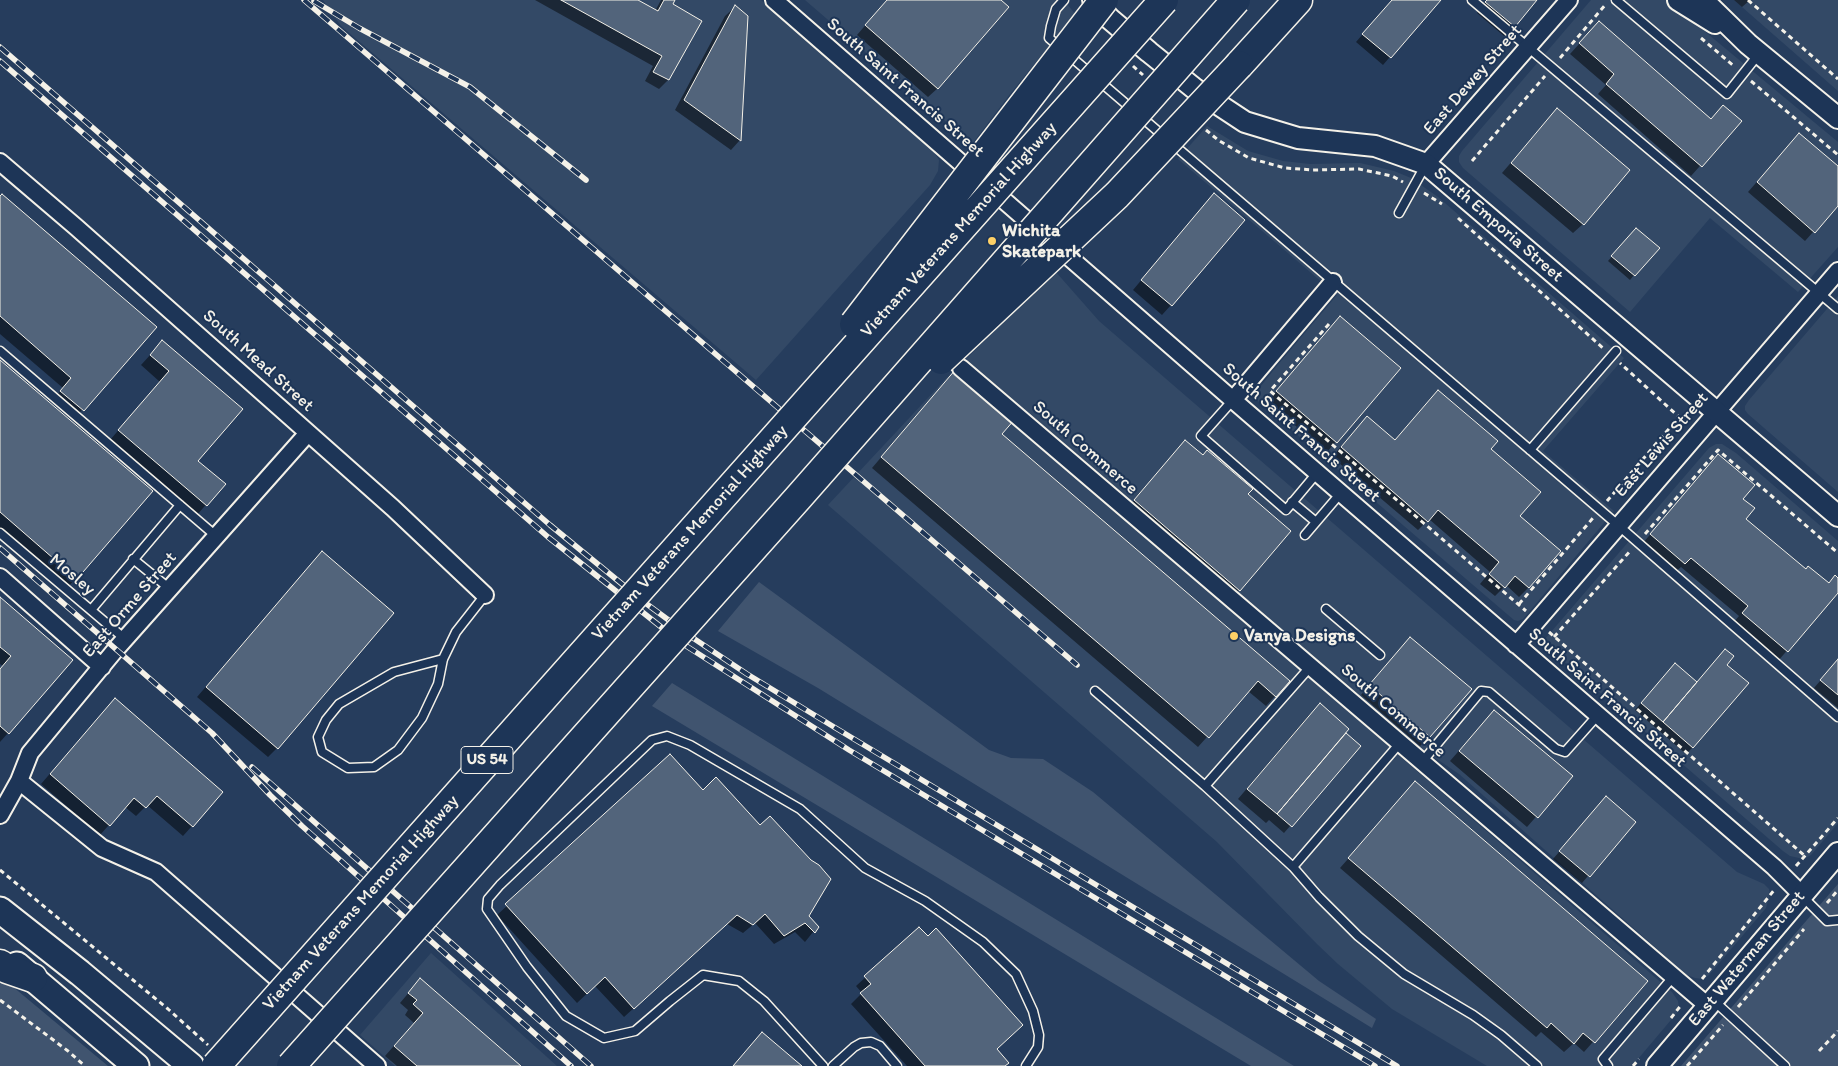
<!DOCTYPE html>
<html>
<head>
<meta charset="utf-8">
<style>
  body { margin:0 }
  canvas { display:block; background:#263d5d }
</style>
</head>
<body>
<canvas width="1838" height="1066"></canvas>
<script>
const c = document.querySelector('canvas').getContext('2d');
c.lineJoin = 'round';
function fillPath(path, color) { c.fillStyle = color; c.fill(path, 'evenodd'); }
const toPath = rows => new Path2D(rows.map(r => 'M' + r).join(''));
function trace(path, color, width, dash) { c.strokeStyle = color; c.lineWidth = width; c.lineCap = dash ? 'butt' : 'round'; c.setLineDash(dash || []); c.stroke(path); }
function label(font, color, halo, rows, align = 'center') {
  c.font = font + ' Itim,sans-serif'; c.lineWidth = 4; c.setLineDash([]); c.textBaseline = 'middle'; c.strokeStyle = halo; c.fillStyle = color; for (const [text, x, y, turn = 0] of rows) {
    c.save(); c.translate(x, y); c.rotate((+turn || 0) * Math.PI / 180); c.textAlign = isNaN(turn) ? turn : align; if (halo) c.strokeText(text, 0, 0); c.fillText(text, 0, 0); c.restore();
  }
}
const built = toPath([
  [323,0,761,0,932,149,939,160,938,171,930,185,756,380,341,26],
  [805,0,1064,0,1075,14,1010,94,972,144],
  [1591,0,1667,0,1838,142,1838,247,1798,292,1710,218,1630,312,1463,168,1459,162,1459,156,1462,151],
  [1734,0,1838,0,1838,91],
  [1207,126,1248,151,1283,161,1310,164,1360,163,1394,171,1411,178,1438,197,1624,358,1543,451,1614,511,1523,619,1518,621,1514,620,1259,402,1255,397,1257,391,1276,367,1337,295,1178,159],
  [1055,271,1099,321,1737,872,1764,884,1769,889,1770,894,1766,908,1709,975,1703,979,1695,978,1687,975,1681,970,1459,774,1416,745,966,359],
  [1838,296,1838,492,1748,414,1745,410,1745,406,1749,400],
  [954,370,1672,992,1678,1001,1679,1008,1676,1014,1632,1066,1487,1066,1392,1009,1338,964,1317,944,1217,842,828,505],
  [1716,444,1722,444,1736,453,1838,541,1838,823,1811,855,1804,859,1790,856,1783,851,1546,646,1544,643,1545,639,1709,448],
  [431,953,557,1066,395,1066,360,1035]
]);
const green = toPath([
  [759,582,989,750,1011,758,1043,759,1093,792,1319,981,1376,1019,1372,1028,818,688,718,631],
  [672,683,1294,1066,1251,1066,652,706],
  [1838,884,1838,1066,1681,1066],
  [0,976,108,1066,0,1066]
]);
const shadow = toPath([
  [535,0,635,0,655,11,661,0,673,0,671,5,701,21,668,80,659,89,645,81,653,66],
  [887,0,999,0,938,88,928,97,857,35],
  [1392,0,1439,0,1383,65,1356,42],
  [1487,0,1536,0,1504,36,1477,13],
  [1734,0,1750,0,1742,7],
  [735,7,746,17,740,140,731,150,675,110,725,16],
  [1590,32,1710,120,1740,121,1691,176,1598,94,1606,85,1570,54],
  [1557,109,1583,224,1573,233,1502,173],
  [1790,144,1838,168,1838,204,1805,241,1748,192],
  [0,198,155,327,73,420,52,401,63,388,0,334],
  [1205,204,1171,305,1162,315,1133,290],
  [1631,234,1634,275,1630,280,1608,261],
  [1331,327,1399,368,1327,452,1267,402],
  [162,342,196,461,224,484,197,515,110,440,160,382,141,365],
  [0,361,76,578,67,588,0,530],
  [947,380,1000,434,1289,681,1275,696,1266,706,1248,691,1198,747,872,468],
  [1438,391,1489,449,1528,588,1519,597,1506,585,1495,596,1480,584,1490,572,1429,519,1418,530,1332,457,1358,427,1394,441],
  [1176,451,1247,495,1239,590,1230,599,1126,510],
  [1718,456,1744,519,1805,570,1828,584,1838,579,1838,591,1778,661,1733,623,1739,616,1681,567,1675,572,1642,544],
  [313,562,277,748,268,757,197,697],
  [0,599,72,661,0,742,0,670,3,666,0,664],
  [1401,648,1430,736,1420,746,1361,695],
  [1838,660,1838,708,1814,688],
  [1675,664,1696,683,1726,665,1693,747,1686,754,1635,710],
  [105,710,192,826,183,836,147,805,136,816,125,807,100,835,41,784],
  [1310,714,1340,741,1359,747,1284,833,1269,820,1266,823,1238,799],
  [1485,721,1571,777,1527,827,1450,761],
  [670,756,817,927,805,942,795,932,774,944,755,923,743,933,727,924,624,1017,595,986,577,1003,497,915],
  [1415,783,1646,982,1584,1052,1574,1043,1564,1052,1541,1032,1536,1037,1340,868],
  [1599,805,1634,822,1582,883,1553,859],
  [919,928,995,1050,1004,1066,907,1066,851,1004,862,993,856,986],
  [411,990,519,1066,397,1066,385,1056,414,1023,405,1015,408,1010,400,1003]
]);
const building = toPath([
  [561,0,638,0,658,11,664,0,675,0,673,4,702,21,669,80,653,72,662,56,561,0],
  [887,0,1001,0,1009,7,938,89,865,25,887,0],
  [1392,0,1441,0,1391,58,1362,34,1392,0],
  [1487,0,1537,0,1515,27,1485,2,1487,0],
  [735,5,748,16,741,141,684,100,735,5],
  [1599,21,1711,119,1723,105,1742,121,1702,167,1606,84,1614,74,1579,43,1599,21],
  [1557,108,1630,170,1584,225,1511,163,1557,108],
  [1799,133,1838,166,1838,206,1815,233,1757,182,1799,133],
  [1214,193,1245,220,1172,306,1141,280,1214,193],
  [2,194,157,327,84,411,60,391,71,378,0,316,0,196,2,194],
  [1636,228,1660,248,1635,276,1611,256,1636,228],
  [1340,316,1401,368,1337,443,1276,391,1340,316],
  [162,340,243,409,198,461,226,484,207,506,118,430,169,371,150,355,162,340],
  [0,360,153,491,77,579,0,512,0,360],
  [956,369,1015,419,1002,434,1290,681,1276,697,1258,681,1209,738,881,457,956,369],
  [1438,390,1498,441,1491,449,1541,492,1520,516,1561,551,1529,588,1515,576,1505,588,1489,574,1499,562,1438,510,1428,522,1341,447,1367,416,1395,440,1438,390],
  [1185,440,1203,455,1207,450,1253,489,1248,494,1291,531,1240,591,1134,500,1185,440],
  [1718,454,1755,485,1743,499,1755,508,1746,519,1806,569,1808,566,1829,583,1835,575,1838,578,1838,593,1788,652,1742,613,1748,606,1691,558,1685,564,1650,534,1718,454],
  [322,551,394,613,278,749,206,687,322,551],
  [0,597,73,660,9,734,0,726,0,669,11,656,0,647,0,597],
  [1410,637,1472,689,1430,737,1369,685,1410,637],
  [1725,649,1734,656,1727,665,1749,683,1693,748,1663,722,1725,649],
  [1838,659,1838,695,1820,680,1838,659],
  [1675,663,1697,682,1663,722,1641,703,1675,663],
  [115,698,223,792,193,827,157,796,146,808,134,798,110,826,50,774,115,698],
  [1320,703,1349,729,1277,814,1247,789,1320,703],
  [1494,710,1573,776,1538,818,1459,751,1494,710],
  [1346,733,1361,746,1292,827,1277,814,1346,733],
  [670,754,703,790,716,777,760,825,770,816,811,860,819,865,831,879,809,916,819,927,815,933,805,923,784,936,765,914,753,925,737,915,634,1009,605,977,587,994,505,904,670,754],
  [1415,781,1648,981,1595,1043,1583,1033,1574,1044,1551,1023,1547,1028,1348,858,1415,781],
  [1606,796,1636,822,1590,877,1559,851,1606,796],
  [919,927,928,936,936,928,1023,1025,997,1049,1009,1063,1005,1066,925,1066,860,993,871,984,864,976,919,927],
  [420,978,521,1066,417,1066,394,1046,423,1013,413,1004,417,1000,408,993,420,978],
  [762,1032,802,1066,733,1066,762,1032]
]);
const path = toPath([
  [1748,0,1838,79],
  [1701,38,1735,67],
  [1560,58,1606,4],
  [1133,66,1143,75],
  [1751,81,1838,155],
  [1206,130,1218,140,1249,158,1285,168,1313,170,1359,169,1392,176,1403,182],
  [1472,161,1545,76],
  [1424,193,1442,204],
  [1458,218,1604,349],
  [1329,324,1270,391,1526,611],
  [1607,501,1679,417,1620,363],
  [1645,534,1718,450,1838,553],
  [1519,604,1593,518],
  [1549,632,1805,856],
  [1554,637,1631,550],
  [1796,866,1838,818],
  [0,870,168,1009,208,1045],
  [1827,903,1838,890],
  [1702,979,1775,889],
  [0,1000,68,1051,85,1066],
  [1738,1007,1804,929],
  [1671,1018,1682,1004],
  [1819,1051,1838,1031],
  [1633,1066,1639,1059],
  [1687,1066,1723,1025]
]);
const service = toPath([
  [1064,0,1056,9,1051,26,1049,38,1619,526,1838,717],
  [1472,0,1838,309],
  [1616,0,1727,94,1758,55],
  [1399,213,1425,166],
  [0,351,216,536],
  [1233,400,1201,436,1286,510,1317,473],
  [1530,450,1616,351],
  [1292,502,1316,522],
  [0,533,125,639],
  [1305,535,1340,494],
  [133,559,170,589],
  [1326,609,1380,655],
  [91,610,180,505],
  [443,659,394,672,339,704,326,720,318,737,322,752,348,768,374,767,398,750,422,718,438,684,443,659,456,632,485,595],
  [1095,691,1205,786],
  [1400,743,1293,867,1319,897,1358,936,1404,974,1473,1015,1501,1035,1537,1066],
  [1422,762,1481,691,1489,692,1556,749,1565,752,1597,716],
  [1293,867,1205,786,1310,667],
  [1803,897,1827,921,1838,920],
  [1713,1000,1785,1066],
  [823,1066,764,1001,739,981,703,975,670,1001,635,1031,604,1038,566,1016,527,967,487,909,488,899,500,885,652,740,667,736,690,745,800,809,865,868,925,901,983,942,1016,974,1033,1011,1039,1035,1038,1047,1026,1066],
  [833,1066,854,1047,861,1043,871,1042,880,1046,897,1066],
  [1608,1066,1603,1059,1673,977]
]);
const minor = toPath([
  [774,0,1233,400,1774,867,1802,895],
  [0,162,76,227,393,508,485,595],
  [1426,164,1569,0],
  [961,368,1708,1006],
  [1233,400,1333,282],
  [0,577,102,667],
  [1516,645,1838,271],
  [19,781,102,848,156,872,377,1066],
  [0,815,19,781,30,753,116,649,308,433]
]);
const tertiary = toPath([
  [1093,0,1110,19,1149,52,1195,89,1245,122,1298,138,1375,146,1426,164,1838,516],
  [1678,0,1715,23],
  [1703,0,1748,44,1838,118],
  [1657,1066,1838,853]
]);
const primary = toPath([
  [0,910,80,973,191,1066],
  [17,965,136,1066]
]);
const motorway = toPath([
  [1239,65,1298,0],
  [0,964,7,969,33,978]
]);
const rail = toPath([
  [304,0,1077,665],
  [314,1,359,28,470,87,586,180],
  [0,47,550,525,644,602,693,638,747,674,834,727,1397,1066],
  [0,61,548,537,680,642,849,750,1375,1066],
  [0,548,212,733,270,795,302,826,571,1066],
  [252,767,591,1066]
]);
const motorwayBridge = toPath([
  [854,324,1104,0],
  [941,360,1117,195,1239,65],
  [216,1066,1164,0],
  [291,1066,798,498,1236,0]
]);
const markers = [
  [992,241,5,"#ffd166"],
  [1234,636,5,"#ffd166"]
];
const shields = [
  [487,760,52]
];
const shieldNames = [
  ["US 54",487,760]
];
const streetNames = [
  ["East Dewey Street",1473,80,-49],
  ["South Saint Francis Street",905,88,41],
  ["South Emporia Street",1498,225,41],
  ["Vietnam Veterans Memorial Highway",959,230,-48],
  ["South Mead Street",258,361,42],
  ["South Saint Francis Street",1301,433,41],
  ["East Lewis Street",1662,445,-49],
  ["South Commerce",1085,448,41],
  ["Vietnam Veterans Memorial Highway",690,533,-48],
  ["Mosley",72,575,40],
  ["East Orme Street",130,605,-49],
  ["South Saint Francis Street",1607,698,41],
  ["South Commerce",1393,711,41],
  ["Vietnam Veterans Memorial Highway",361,903,-48],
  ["East Waterman Street",1747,959,-50]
];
const poiNames = [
  ["Wichita",1002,231],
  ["Skatepark",1002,252],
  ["Vanya Designs",1244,636]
];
fillPath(built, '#334966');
fillPath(green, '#40546f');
fillPath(shadow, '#0007');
fillPath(building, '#52647b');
trace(building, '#f4f1e8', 1);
trace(service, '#f4f1e8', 11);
trace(minor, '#f4f1e8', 20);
trace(tertiary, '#f4f1e8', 24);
trace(primary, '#f4f1e8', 29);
trace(motorway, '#f4f1e8', 31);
trace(path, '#f4f1e8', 3, [5, 4]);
trace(service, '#1d3557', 8);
trace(minor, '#1d3557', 16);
trace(tertiary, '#1d3557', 20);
trace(primary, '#1d3557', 25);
trace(motorway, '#1d3557', 28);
trace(rail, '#f4f1e8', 5.5);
trace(rail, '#1d3557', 4, [11]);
trace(motorwayBridge, '#f4f1e8', 31, []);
trace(motorwayBridge, '#1d3557', 28);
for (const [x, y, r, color] of markers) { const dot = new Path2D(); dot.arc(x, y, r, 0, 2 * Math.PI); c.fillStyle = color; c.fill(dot); trace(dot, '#1d3557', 2); }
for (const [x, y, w] of shields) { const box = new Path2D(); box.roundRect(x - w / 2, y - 13.5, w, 27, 4); c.fillStyle = '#1d3557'; c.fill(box); trace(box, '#f4f1e8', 1); }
label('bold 16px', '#f4f1e8', null, shieldNames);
label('18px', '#f4f1e8', '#1d3557', streetNames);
label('bold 18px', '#f4f1e8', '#1d3557', poiNames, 'left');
</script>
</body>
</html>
